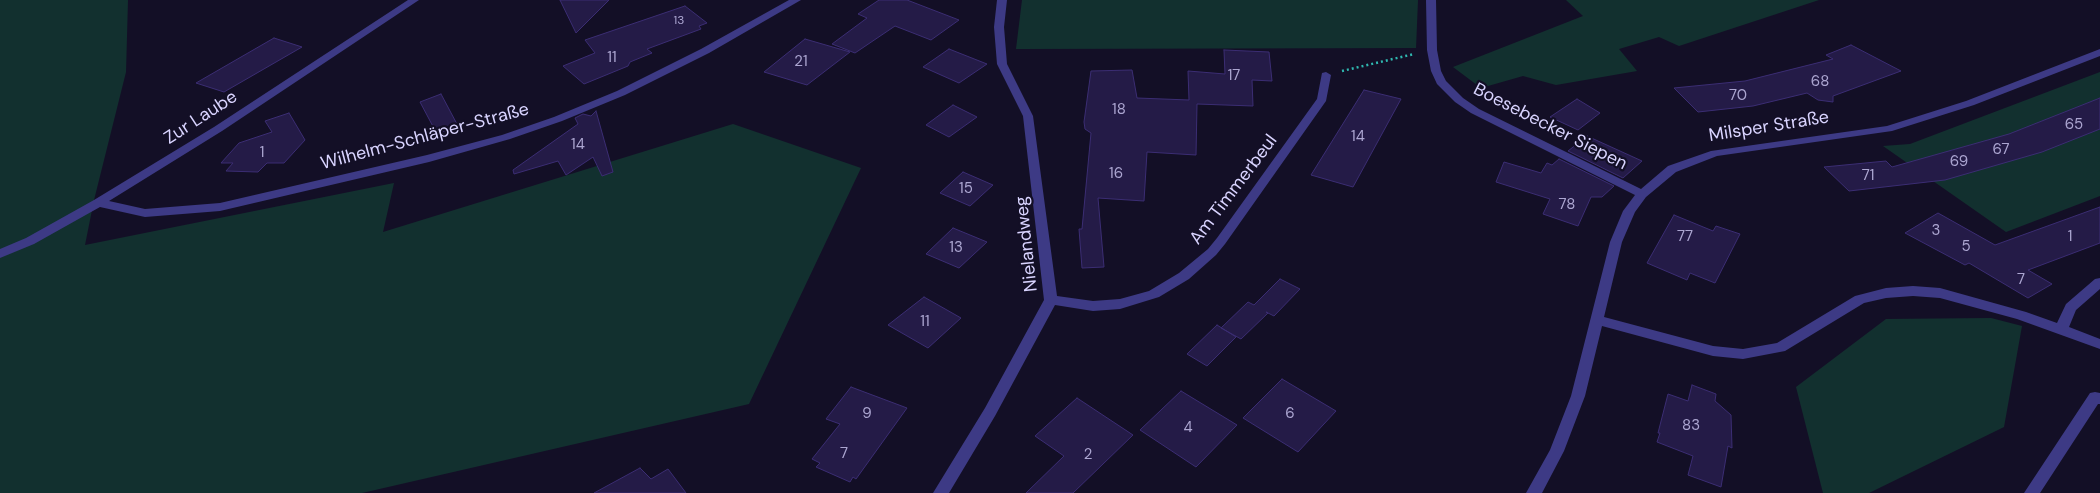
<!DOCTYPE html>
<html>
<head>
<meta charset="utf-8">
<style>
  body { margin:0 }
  canvas { display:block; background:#130f26 }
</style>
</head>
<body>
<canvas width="2100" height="493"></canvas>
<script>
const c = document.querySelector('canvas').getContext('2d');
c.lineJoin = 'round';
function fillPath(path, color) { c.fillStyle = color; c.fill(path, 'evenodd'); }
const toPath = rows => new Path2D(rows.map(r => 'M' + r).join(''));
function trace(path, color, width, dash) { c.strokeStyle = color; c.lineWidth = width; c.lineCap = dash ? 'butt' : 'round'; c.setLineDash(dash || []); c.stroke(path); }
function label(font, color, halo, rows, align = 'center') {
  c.font = font + ' "DM Sans",sans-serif'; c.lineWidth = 4.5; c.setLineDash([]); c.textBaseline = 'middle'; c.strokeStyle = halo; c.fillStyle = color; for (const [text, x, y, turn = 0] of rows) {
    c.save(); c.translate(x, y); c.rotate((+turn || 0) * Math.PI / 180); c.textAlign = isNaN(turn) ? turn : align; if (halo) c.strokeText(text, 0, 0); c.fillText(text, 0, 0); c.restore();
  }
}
const green = toPath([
  [0,0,128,0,126,72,94,200,85,245,394,183,383,232,733,124,861,168,749,404,362,493,0,493],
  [1022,0,1418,0,1416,48,1016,49],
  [1566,0,1819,0,1679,46,1659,37,1619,49,1637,71,1556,85,1523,76,1481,88,1453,67,1583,16],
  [2100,72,2100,196,2006,232,1883,146,1910,144],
  [1991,318,2022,326,2004,427,1869,493,1823,493,1796,387,1886,319]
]);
const building = toPath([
  [560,0,609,0,576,33,560,0],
  [879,0,907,0,959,20,931,40,895,26,855,53,832,44,867,18,858,14,879,0],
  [685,6,707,23,699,26,701,29,647,49,652,53,630,62,628,66,584,84,563,66,595,53,585,40,685,6],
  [274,38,302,47,224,92,196,83,274,38],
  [805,39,850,52,807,85,764,72,805,39],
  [1851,45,1901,71,1833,96,1833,102,1818,100,1807,93,1753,106,1698,112,1674,88,1745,81,1833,59,1826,55,1851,45],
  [949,49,987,64,959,83,923,67,949,49],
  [1224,50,1269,52,1272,81,1252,80,1253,106,1197,104,1196,155,1147,152,1144,201,1098,198,1104,267,1082,268,1079,229,1082,229,1091,133,1085,129,1084,122,1091,71,1132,70,1137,98,1189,100,1188,71,1225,74,1224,50],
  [1364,90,1401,99,1353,187,1311,175,1364,90],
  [441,94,458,126,437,134,420,102,441,94],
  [2100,98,2100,129,2042,152,1945,180,1849,191,1824,167,1886,161,1892,167,2009,134,2100,98],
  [1577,99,1600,113,1578,130,1550,117,1577,99],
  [953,105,977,117,949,137,926,125,953,105],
  [596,111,613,172,602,176,593,157,566,175,558,161,514,174,513,170,578,124,575,118,583,114,591,116,596,111],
  [289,113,305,140,284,163,267,163,258,172,226,171,233,163,221,163,239,143,272,132,265,121,289,113],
  [1587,136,1642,161,1623,178,1568,151,1587,136],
  [1559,159,1614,186,1602,197,1591,197,1578,226,1543,214,1550,199,1496,182,1504,162,1541,173,1547,163,1552,165,1559,159],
  [963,172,993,185,970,206,940,193,963,172],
  [2100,207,2100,243,2028,270,2052,284,2028,298,1969,263,1965,265,1905,233,1938,213,1995,245,2100,207],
  [1674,215,1713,231,1716,226,1740,234,1715,283,1690,273,1687,280,1647,263,1674,215],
  [953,228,987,242,959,268,926,254,953,228],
  [1280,279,1300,289,1274,316,1266,312,1268,313,1241,339,1221,328,1248,302,1254,305,1280,279],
  [924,297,961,318,928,348,888,325,924,297],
  [1217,325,1236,337,1207,366,1187,354,1217,325],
  [1282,379,1336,411,1298,452,1243,418,1282,379],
  [1692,385,1716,394,1715,401,1731,415,1732,448,1728,446,1721,487,1688,475,1693,456,1657,442,1660,433,1658,433,1668,394,1688,401,1692,385],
  [851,387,907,408,856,479,853,477,850,482,816,467,820,463,812,459,840,424,826,419,851,387],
  [1181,391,1237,425,1196,467,1140,430,1181,391],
  [1077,398,1133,435,1073,493,1026,493,1064,456,1035,436,1077,398],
  [640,468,651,479,668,469,686,493,594,493,640,468]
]);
const path = toPath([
  [1342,71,1414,54]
]);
const minor = toPath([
  [408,0,419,0,222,131,109,201,145,209,220,203,427,155,502,135,554,117,617,91,701,49,789,0,801,0,709,53,625,95,562,121,510,139,429,162,220,211,145,217,100,207,34,244,0,258,0,249,26,238,94,200,214,127,408,0],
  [997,0,1007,0,1004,27,1007,64,1033,116,1057,296,1093,301,1120,299,1149,291,1179,273,1208,249,1217,238,1317,99,1322,73,1326,72,1331,75,1326,101,1225,244,1216,255,1189,279,1159,297,1120,309,1093,311,1055,305,995,416,949,493,933,493,985,408,1044,300,1023,116,997,64,994,27,997,0],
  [1426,0,1436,0,1437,50,1441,71,1446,81,1463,98,1479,109,1641,189,1668,166,1711,151,1887,126,1966,101,2100,49,2100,56,1974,105,1892,131,1717,156,1676,172,1646,197,1635,212,1622,242,1604,317,1713,346,1743,349,1777,343,1855,296,1886,288,1913,286,1940,288,2026,312,2057,323,2066,304,2095,279,2100,278,2100,289,2076,310,2069,327,2100,339,2100,349,2017,319,1940,298,1913,296,1886,298,1864,303,1785,351,1743,359,1713,356,1602,326,1585,396,1564,451,1542,493,1526,493,1550,450,1571,396,1610,242,1623,211,1635,195,1471,113,1455,102,1437,84,1431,71,1427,50,1426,0],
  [2095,392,2100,393,2100,404,2098,404,2040,493,2024,493,2090,393,2095,392]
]);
const farNumbernames = [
  ["13",679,21]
];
const numberNames = [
  ["11",612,58],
  ["21",801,62],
  ["17",1234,76],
  ["68",1820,82],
  ["70",1738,96],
  ["18",1119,110],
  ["65",2074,125],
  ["14",1358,137],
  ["14",578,145],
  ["67",2001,150],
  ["1",262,153],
  ["69",1959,162],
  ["16",1116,174],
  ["71",1868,176],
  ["15",966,189],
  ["78",1567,205],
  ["3",1936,231],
  ["77",1685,237],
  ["1",2070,237],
  ["5",1966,247],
  ["13",956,248],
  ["7",2021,280],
  ["11",925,322],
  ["9",867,414],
  ["6",1290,414],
  ["83",1691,426],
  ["4",1188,428],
  ["7",844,454],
  ["2",1088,455]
];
const streetNames = [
  ["Zur Laube",201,118,-33],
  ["Boesebecker Siepen",1550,127,27],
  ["Milsper Straße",1769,127,-9],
  ["Wilhelm-Schläper-Straße",425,137,-15],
  ["Am Timmerbeul",1234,190,-53],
  ["Nielandweg",1027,244,-96]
];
fillPath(green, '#12302f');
fillPath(building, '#241b47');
trace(building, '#3b2d73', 1);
trace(path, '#2fb8b0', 2.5, [2, 3]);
fillPath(minor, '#3d3a85');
label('12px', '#aca6d1', null, farNumbernames);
label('15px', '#aca6d1', null, numberNames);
label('18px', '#d9d4ff', '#130f26', streetNames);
</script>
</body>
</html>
